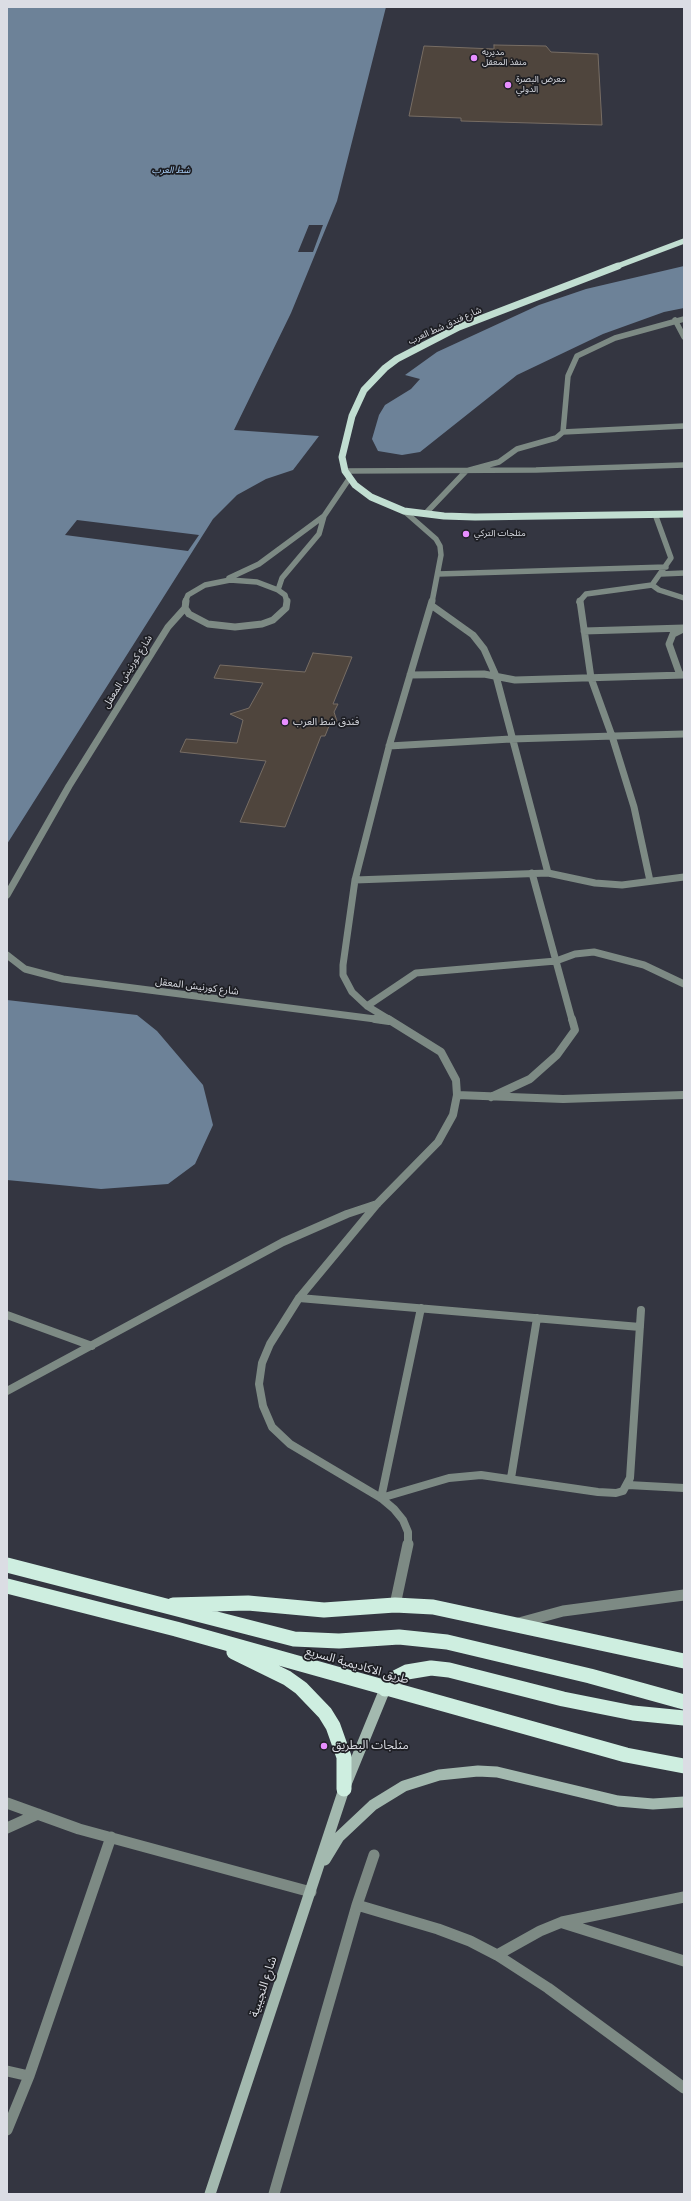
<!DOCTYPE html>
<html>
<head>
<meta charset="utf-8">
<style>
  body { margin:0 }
  #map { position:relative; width:691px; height:2201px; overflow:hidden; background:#343641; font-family:Roboto,sans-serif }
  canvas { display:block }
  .frame { position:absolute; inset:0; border:8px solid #dbdde4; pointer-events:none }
</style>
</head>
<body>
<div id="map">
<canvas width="691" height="2201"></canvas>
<div class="frame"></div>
</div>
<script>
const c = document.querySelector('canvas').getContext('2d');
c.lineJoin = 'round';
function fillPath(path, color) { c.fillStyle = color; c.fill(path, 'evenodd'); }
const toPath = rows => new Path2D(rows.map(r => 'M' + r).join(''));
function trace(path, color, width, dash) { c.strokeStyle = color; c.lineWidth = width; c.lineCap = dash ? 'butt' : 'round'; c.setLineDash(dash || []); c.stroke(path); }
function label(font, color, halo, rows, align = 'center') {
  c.font = font + ' Roboto,"Noto Sans Arabic",sans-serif'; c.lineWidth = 3.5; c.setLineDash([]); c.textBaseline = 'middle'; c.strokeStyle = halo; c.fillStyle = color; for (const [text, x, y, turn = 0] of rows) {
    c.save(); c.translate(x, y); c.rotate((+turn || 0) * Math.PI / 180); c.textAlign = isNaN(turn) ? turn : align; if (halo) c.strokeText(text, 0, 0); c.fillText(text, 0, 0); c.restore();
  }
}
const water = toPath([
  [7,7,386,7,337,201,291,313,234,430,319,436,293,470,266,479,237,495,213,519,7,844],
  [684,266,684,308,664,312,603,334,517,375,420,452,402,455,378,451,372,439,379,415,385,405,411,389,420,379,405,375,437,352,539,305,586,289],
  [7,1000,137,1015,157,1031,203,1085,213,1125,195,1164,168,1184,101,1189,7,1180]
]);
const pier = toPath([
  [309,225,323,225,313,252,298,252],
  [77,520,199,535,188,551,65,535]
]);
const building = toPath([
  [494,45,546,46,551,52,598,54,602,125,461,121,461,118,409,116,424,46,494,49,494,45],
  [313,653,352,657,333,704,338,704,334,712,337,721,329,726,325,736,321,736,285,827,240,822,266,761,180,752,186,739,237,743,243,720,230,714,249,708,263,683,214,678,220,665,305,672,313,653]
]);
const minorFar3 = toPath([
  [675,320,684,337],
  [563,432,684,426],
  [345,471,536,470,684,465],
  [404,511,436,539,440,546,441,555,432,602],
  [425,514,466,471,499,462,517,449,556,438,563,432,568,376,577,356,615,338,684,319],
  [438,574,666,567],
  [661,574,684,573],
  [229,578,259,564,324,516,349,479],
  [652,585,659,590,684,598],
  [278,590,282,578,319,534,324,516],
  [185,602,188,595,205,585,230,580,257,582,278,590,285,595,287,602],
  [579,602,586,594,652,585,671,558,655,514]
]);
const minorFar2 = toPath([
  [186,601,185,608,189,614,208,624,235,627,262,624,273,620,286,608,287,601],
  [580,601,591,678,612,736,634,807,650,881],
  [431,605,473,635,484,649,496,676,548,873],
  [584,631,684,628],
  [410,675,484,674,515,680,684,675],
  [680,675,669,644,673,634,681,630],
  [389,746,511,739,684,734],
  [532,873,572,1020],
  [355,880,548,873,595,883,622,885,684,877],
  [7,895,69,786,168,627,185,608],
  [7,955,25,969,63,979,383,1020],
  [367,1006,416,973,556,961,575,954,594,952,644,965,684,984],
  [390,1020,367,1006,352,992,343,975,343,965,355,880,390,743,432,601]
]);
const minorFar1 = toPath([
  [375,1019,389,1021],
  [388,1019,441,1052,456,1080,457,1095,453,1115,438,1142,377,1204,299,1298,270,1344,262,1363,259,1384,263,1406,272,1427,290,1444,381,1498,394,1509,403,1520,408,1532,408,1545],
  [457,1095,563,1099,684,1095],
  [491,1097,530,1079,557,1055,575,1030,572,1019],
  [299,1298,640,1327],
  [421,1308,381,1498,449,1478,481,1475,598,1492,616,1493,623,1491,630,1478,641,1310],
  [7,1315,92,1346],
  [7,1391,283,1242,347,1214,377,1204],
  [511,1478,537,1318],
  [628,1485,684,1488]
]);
const minor = toPath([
  [395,1605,408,1544],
  [519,1623,563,1611,684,1595],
  [7,1803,79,1829,311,1892],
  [7,1828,38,1814],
  [357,1905,438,1929,470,1941,497,1955,548,1988,684,2088],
  [563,1923,684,1961],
  [497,1955,540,1931,562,1922,684,1897],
  [7,2071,29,2076],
  [7,2130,29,2076,111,1837],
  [274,2194,357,1905,374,1855]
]);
const secondary = toPath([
  [325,1860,339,1837,373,1805,404,1786,439,1775,478,1771,497,1772,618,1801,653,1804,684,1802],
  [210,2194,344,1789,385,1689]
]);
const primaryFar1 = toPath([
  [615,267,684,241]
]);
const primary = toPath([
  [618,266,459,327,397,359,385,368,364,390,352,416,342,457,345,471,355,485,371,497,404,511,444,516,475,517,684,514]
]);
const trunk = toPath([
  [7,1565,294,1639,339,1641,399,1637,447,1642,590,1676,684,1702],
  [7,1586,176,1629,626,1755,684,1766],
  [173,1605,248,1603,324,1610,395,1605,433,1607,684,1661],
  [234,1652,287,1678,301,1688,325,1713,333,1726,344,1757,344,1789],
  [385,1689,397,1677,407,1672,431,1668,449,1670,563,1699,633,1713,684,1718]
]);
const markers = [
  [474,58,4,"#e88eff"],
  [508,85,4,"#e88eff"],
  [466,534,4,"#e88eff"],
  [285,722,4,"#e88eff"],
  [324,1746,4,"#e88eff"]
];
const farPoinames = [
  ["مديريه",482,53],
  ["منفذ المعقل",482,63],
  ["معرض البصرة",516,80],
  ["الدولي",516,90],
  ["مثلجات التركي",474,534]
];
const farWaternames = [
  ["شط العرب",171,171]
];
const farStreetnames = [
  ["شارع فندق شط العرب",445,326,-24]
];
const streetNames = [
  ["شارع كورنيش المعقل",128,672,-58],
  ["شارع كورنيش المعقل",197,987,7]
];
const poiNames = [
  ["فندق شط العرب",293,722]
];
const nearStreetnames = [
  ["طريق الاكاديمية السريع",357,1666,16],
  ["شارع النجيبية",264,1987,-72]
];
const nearPoinames = [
  ["مثلجات البطريق",332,1746]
];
fillPath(water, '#6d8298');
fillPath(pier, '#343641');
fillPath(building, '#4f453d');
trace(building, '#776d64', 1);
trace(minorFar3, '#7d8a84', 5.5);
trace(minorFar2, '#7d8a84', 7);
trace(minorFar1, '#7d8a84', 8);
trace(minor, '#7d8a84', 11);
trace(secondary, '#a3b9af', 11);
trace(primaryFar1, '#c1ded1', 5.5);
trace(primary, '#c1ded1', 7);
trace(trunk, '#ceeee0', 15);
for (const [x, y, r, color] of markers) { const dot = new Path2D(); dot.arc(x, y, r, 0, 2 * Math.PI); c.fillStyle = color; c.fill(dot); trace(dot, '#1d1e23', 1.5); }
label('9px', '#dbdde4', '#1d1e23', farPoinames, 'left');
label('italic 9px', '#a7cdf6', '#1d1e23', farWaternames);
label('9px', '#dbdde4', '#1d1e23', farStreetnames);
label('10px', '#dbdde4', '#1d1e23', streetNames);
label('10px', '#dbdde4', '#1d1e23', poiNames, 'left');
label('12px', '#dbdde4', '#1d1e23', nearStreetnames);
label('12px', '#dbdde4', '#1d1e23', nearPoinames, 'left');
</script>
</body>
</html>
